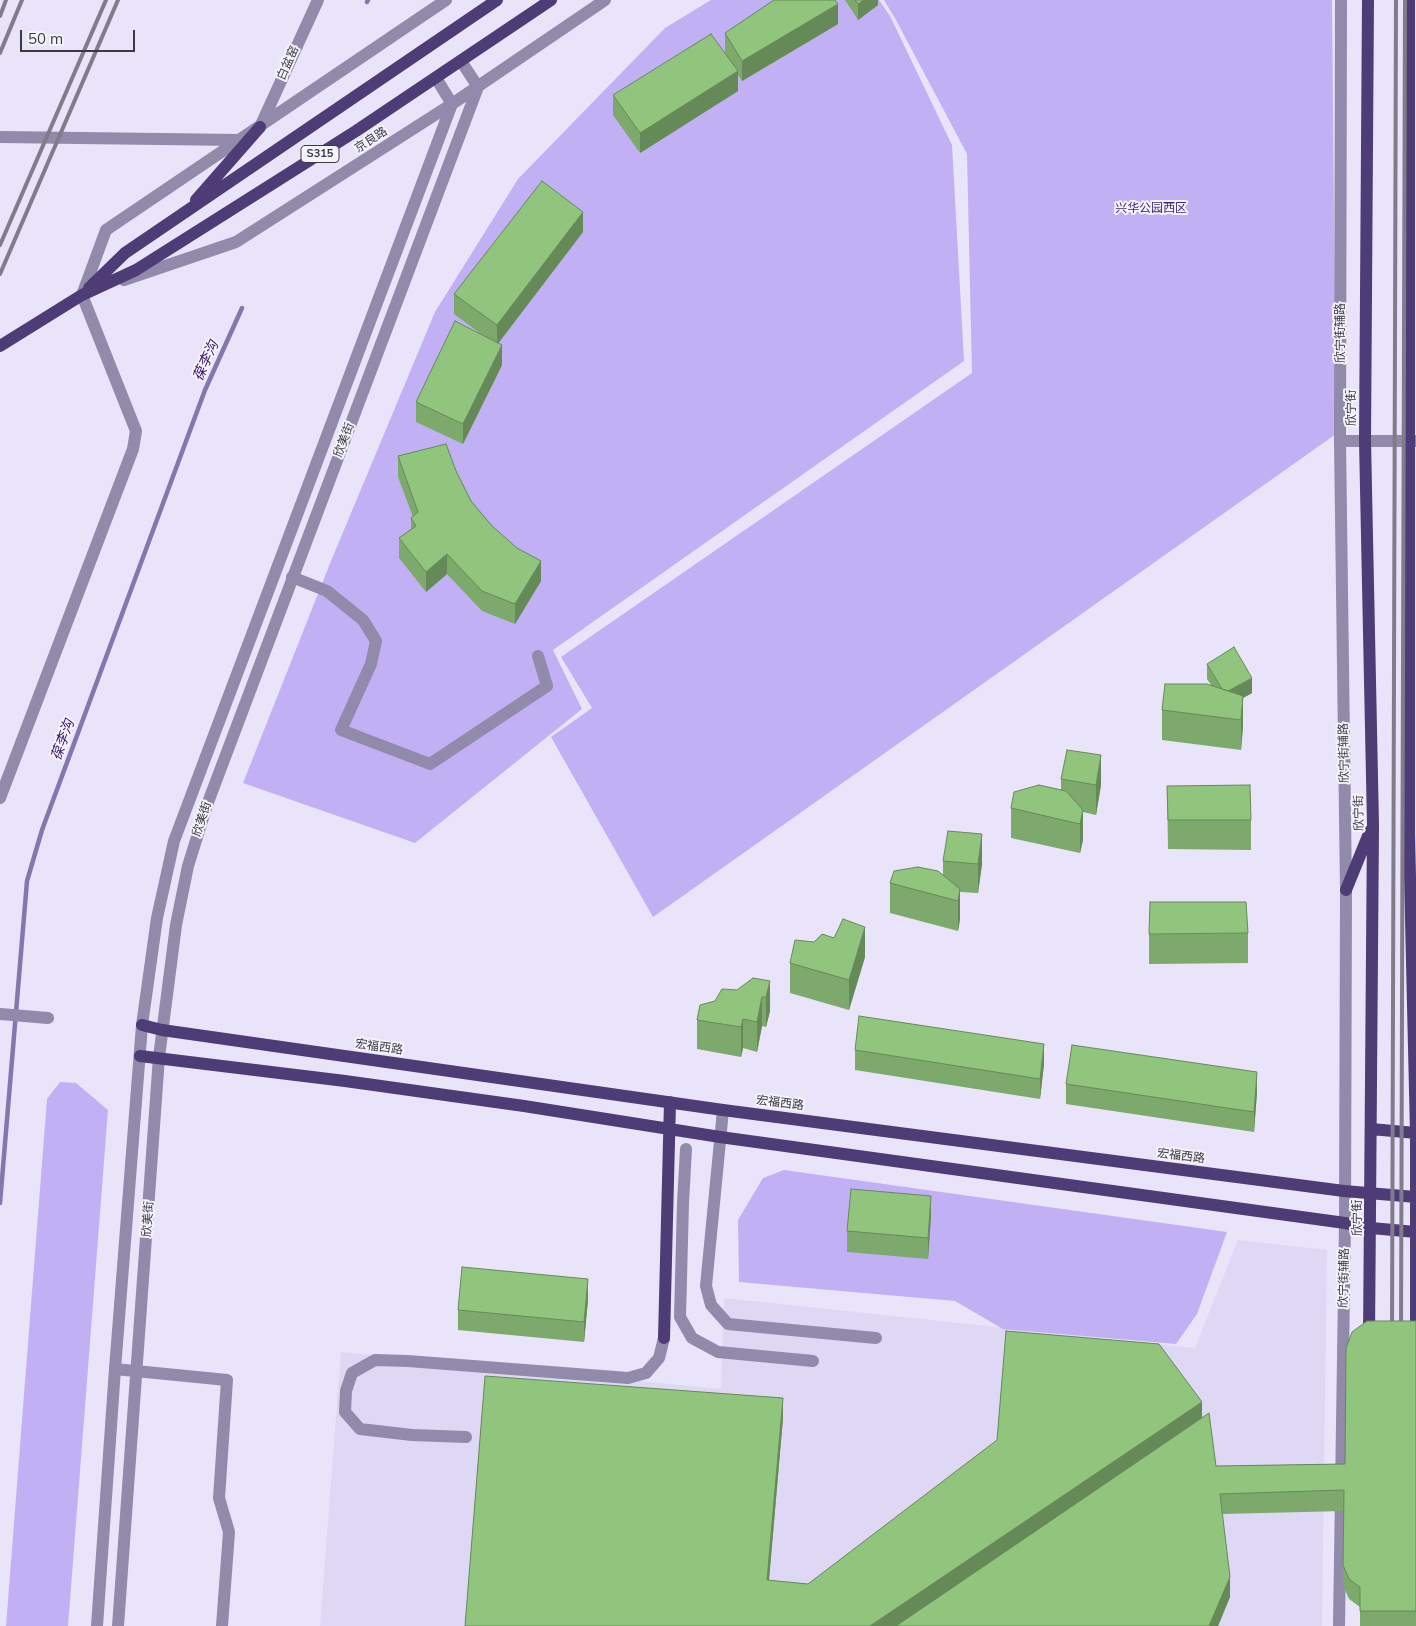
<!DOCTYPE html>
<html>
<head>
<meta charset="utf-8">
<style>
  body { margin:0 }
  #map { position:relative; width:1416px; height:1626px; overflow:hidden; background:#e9e4fa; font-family:Mulish,sans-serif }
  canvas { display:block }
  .scale { position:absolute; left:20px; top:30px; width:115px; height:22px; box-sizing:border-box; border:2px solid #3b3942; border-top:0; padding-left:6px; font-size:15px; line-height:18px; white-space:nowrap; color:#3b3942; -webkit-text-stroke:4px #f5f3fc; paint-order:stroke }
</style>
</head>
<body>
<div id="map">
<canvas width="1416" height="1626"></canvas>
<div class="scale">50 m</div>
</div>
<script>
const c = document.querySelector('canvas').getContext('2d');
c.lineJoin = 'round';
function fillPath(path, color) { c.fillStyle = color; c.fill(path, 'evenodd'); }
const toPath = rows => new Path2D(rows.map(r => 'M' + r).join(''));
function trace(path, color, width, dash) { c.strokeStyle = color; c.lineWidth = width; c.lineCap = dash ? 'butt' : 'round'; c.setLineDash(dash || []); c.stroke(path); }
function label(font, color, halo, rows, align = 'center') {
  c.font = font + ' Mulish,"Noto Sans SC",sans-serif'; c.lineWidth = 4; c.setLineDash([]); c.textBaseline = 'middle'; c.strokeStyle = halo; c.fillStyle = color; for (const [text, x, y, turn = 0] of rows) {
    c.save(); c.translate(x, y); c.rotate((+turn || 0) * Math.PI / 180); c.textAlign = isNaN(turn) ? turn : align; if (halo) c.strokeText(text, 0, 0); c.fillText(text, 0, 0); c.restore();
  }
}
const built = toPath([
  [1238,1240,1327,1250,1322,1626,320,1626,341,1352,721,1389,724,1298,1195,1348]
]);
const green = toPath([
  [711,0,879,0,890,16,952,145,964,361,553,650,582,709,415,843,243,783,331,561,435,312,518,179,665,28],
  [884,0,1332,0,1336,434,653,917,551,737,592,708,561,657,972,373,967,154,896,20],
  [60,1082,76,1083,108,1110,68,1626,6,1626,47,1099],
  [784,1170,1227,1232,1197,1314,1176,1344,1003,1329,955,1301,739,1282,738,1220,763,1178]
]);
const stream = toPath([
  [367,2,368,0],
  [0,1203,27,881,42,830,205,390,242,308]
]);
const minor = toPath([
  [260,127,318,0],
  [0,137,240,140],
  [124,280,236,242,452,104,605,0],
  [82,295,106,230,446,0],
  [1340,441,1416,441],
  [292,577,327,591,363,620,376,641,371,664,341,730,430,764,547,686,538,656],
  [0,798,133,449,136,431,82,295],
  [0,1014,48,1018],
  [723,1110,706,1286,711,1305,728,1324,876,1338],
  [686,1149,683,1203,680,1317,692,1338,718,1352,813,1361],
  [115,1369,227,1380,219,1498,229,1532,222,1626],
  [466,1437,412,1435,360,1429,345,1412,346,1391,352,1373,375,1360,408,1361,628,1378,646,1373,659,1358,664,1338],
  [97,1626,115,1369,142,1025,157,918,174,841,452,104,436,78],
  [118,1626,159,1057,176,925,188,866,207,805,478,87,461,61],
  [1339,1626,1345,1223,1346,890,1340,441,1341,0]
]);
const major = toPath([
  [1368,0,1365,440,1373,825,1369,1337],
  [1409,0,1409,834,1416,1133,1416,1337],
  [196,200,260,127],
  [89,288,125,253,497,0],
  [0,346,82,295,136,270,356,131,551,0],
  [1346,890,1370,831],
  [142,1025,162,1030,723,1110,1344,1191,1416,1197],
  [140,1056,345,1081,524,1106,720,1137,1345,1223,1371,1228,1416,1232],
  [1371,1129,1416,1133],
  [664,1338,670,1102]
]);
const rail = toPath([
  [0,16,6,0],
  [0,53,22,0],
  [0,245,106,0],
  [0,274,118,0],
  [1392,1335,1396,0],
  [1401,1335,1405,0]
]);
const wall = toPath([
  [845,0,878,0,878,5,858,20],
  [838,24,742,81,738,75,738,91,640,153,613,115,613,95,725,53,725,33],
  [583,232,498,343,502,365,463,444,416,422,416,402,485,337,454,314,454,294],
  [398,456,456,471,471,501,492,526,541,581,515,624,482,611,447,574,426,592,399,558,399,538,411,529,411,518,413,517,398,477],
  [1207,664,1252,693,1243,698,1243,726,1241,750,1162,740,1162,710,1211,685,1207,679],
  [1061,779,1101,785,1096,815,1083,812,1083,840,1080,853,1011,838,1011,808,1061,790],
  [1167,786,1251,820,1251,850,1168,849],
  [943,861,982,864,978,893,960,892,960,919,958,931,890,913,890,883,943,875],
  [1248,933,1248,963,1149,964,1149,934],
  [865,957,849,1010,790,993,790,963],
  [770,981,770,1011,766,1027,762,1026,757,1052,743,1048,741,1057,697,1049,697,1020,715,1001,737,990],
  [855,1050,1044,1064,1040,1099,855,1070],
  [1066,1084,1257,1092,1254,1132,1066,1104],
  [931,1216,928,1259,847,1252,847,1231],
  [588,1300,584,1342,458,1330,458,1310],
  [1416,1321,1416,1626,1360,1626,1360,1607,1349,1599,1343,1585,1344,1511,1222,1514,1230,1597,1218,1626,465,1626,783,1418,769,1581,808,1584,1202,1418,1216,1466,1345,1464]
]);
const shadedWall = toPath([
  [864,0,878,0,878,5,858,20,858,4],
  [838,4,838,24,742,81,742,61],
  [738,71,738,91,640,153,640,133],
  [583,212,583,232,497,345,497,325],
  [502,345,502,365,463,444,463,424],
  [447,554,447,574,426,592,426,572],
  [541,561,541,581,515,624,515,604],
  [1252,678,1252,693,1243,698,1243,726,1241,750,1241,720,1225,693],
  [1101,755,1101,785,1096,815,1096,785],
  [1083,810,1083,840,1080,853,1080,824],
  [982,834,982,864,978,893,978,864],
  [960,889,960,919,958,931,958,901],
  [865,927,865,957,849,1010,849,980],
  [770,981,770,1011,766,1027,766,997],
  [762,997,762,1026,757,1052,757,1022],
  [743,1019,743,1048,741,1057,741,1027],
  [1044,1044,1044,1064,1040,1099,1040,1079],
  [1257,1072,1257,1092,1254,1132,1254,1112],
  [931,1196,931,1216,928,1259,928,1238],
  [588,1279,588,1300,584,1342,584,1322],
  [783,1398,783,1418,767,1601,767,1580],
  [1202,1402,1202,1422,900,1626,870,1626],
  [1230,1577,1230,1597,1218,1626,1209,1626]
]);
const building = toPath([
  [774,0,835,0,838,4,742,61,725,33,774,0],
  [855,0,864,0,858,4,855,0],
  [711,34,738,71,640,133,613,95,711,34],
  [542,181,583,212,497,325,454,294,542,181],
  [455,321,502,345,463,424,416,402,455,321],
  [446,444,456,471,471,501,492,526,517,548,541,561,515,604,482,591,447,554,426,572,399,538,416,526,411,518,418,512,398,456,446,444],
  [1234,647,1252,678,1228,691,1222,689,1207,664,1234,647],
  [1165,684,1207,684,1243,696,1241,720,1162,710,1165,684],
  [1067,750,1101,755,1096,785,1061,779,1067,750],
  [1039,785,1066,791,1083,810,1080,824,1011,808,1014,792,1039,785],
  [1250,785,1251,820,1168,820,1167,786,1250,785],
  [948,831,982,834,978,864,943,861,948,831],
  [918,867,938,871,960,889,958,901,890,883,894,871,918,867],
  [1150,902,1246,902,1248,933,1149,934,1150,902],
  [843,919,865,927,849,980,790,963,795,940,814,942,822,934,834,938,843,919],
  [753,978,770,981,766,997,762,997,757,1022,743,1019,741,1027,697,1020,700,1005,715,1001,722,989,737,990,753,978],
  [859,1016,1044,1044,1040,1079,855,1050,859,1016],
  [1072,1045,1257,1072,1254,1112,1066,1084,1072,1045],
  [851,1189,931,1196,928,1238,847,1231,851,1189],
  [462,1267,588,1279,584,1322,458,1310,462,1267],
  [1367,1321,1416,1321,1416,1611,1360,1611,1360,1587,1349,1579,1343,1565,1344,1490,1220,1494,1230,1577,1209,1626,896,1626,1209,1413,1216,1466,1345,1464,1346,1348,1352,1332,1367,1321],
  [1006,1331,1159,1344,1202,1402,870,1626,465,1626,485,1376,783,1398,767,1580,808,1584,997,1440,1006,1331]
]);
const shields = [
  [320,154,38]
];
const shieldNames = [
  ["S315",320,154]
];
const streetNames = [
  ["白盆窑",288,63,-66],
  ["京良路",371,140,-33],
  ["欣宁街辅路",1340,333,-90],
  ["欣宁街",1351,408,-90],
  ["欣美街",344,440,-69],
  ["欣宁街辅路",1344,753,-91],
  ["欣宁街",1359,813,-91],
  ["欣美街",202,819,-72],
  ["宏福西路",379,1047,8],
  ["宏福西路",780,1103,7],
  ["宏福西路",1181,1156,7],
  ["欣宁街",1357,1218,-90],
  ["欣美街",148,1219,-86],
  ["欣宁街辅路",1344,1278,-89]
];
const parkNames = [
  ["兴华公园西区",1151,208]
];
const waterNames = [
  ["葆李沟",206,361,-66],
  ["葆李沟",63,740,-70]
];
fillPath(built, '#ded8f4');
fillPath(green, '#c1b1f4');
trace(stream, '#8577ae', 4.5);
trace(minor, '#918aab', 12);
trace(major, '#4d3c75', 12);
trace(rail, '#807c8b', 4);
fillPath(wall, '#7da96c');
fillPath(shadedWall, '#668958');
fillPath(building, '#91c47d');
trace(building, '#668958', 1);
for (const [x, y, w] of shields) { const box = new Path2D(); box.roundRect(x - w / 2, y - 8.5, w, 17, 4); c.fillStyle = '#f5f3fc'; c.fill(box); trace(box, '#3b3942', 1); }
label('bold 11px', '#3b3942', null, shieldNames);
label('12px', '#3b3942', '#f5f3fc', streetNames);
label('12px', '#47267e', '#f5f3fc', parkNames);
label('italic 14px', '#39146c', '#f5f3fc', waterNames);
</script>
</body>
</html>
